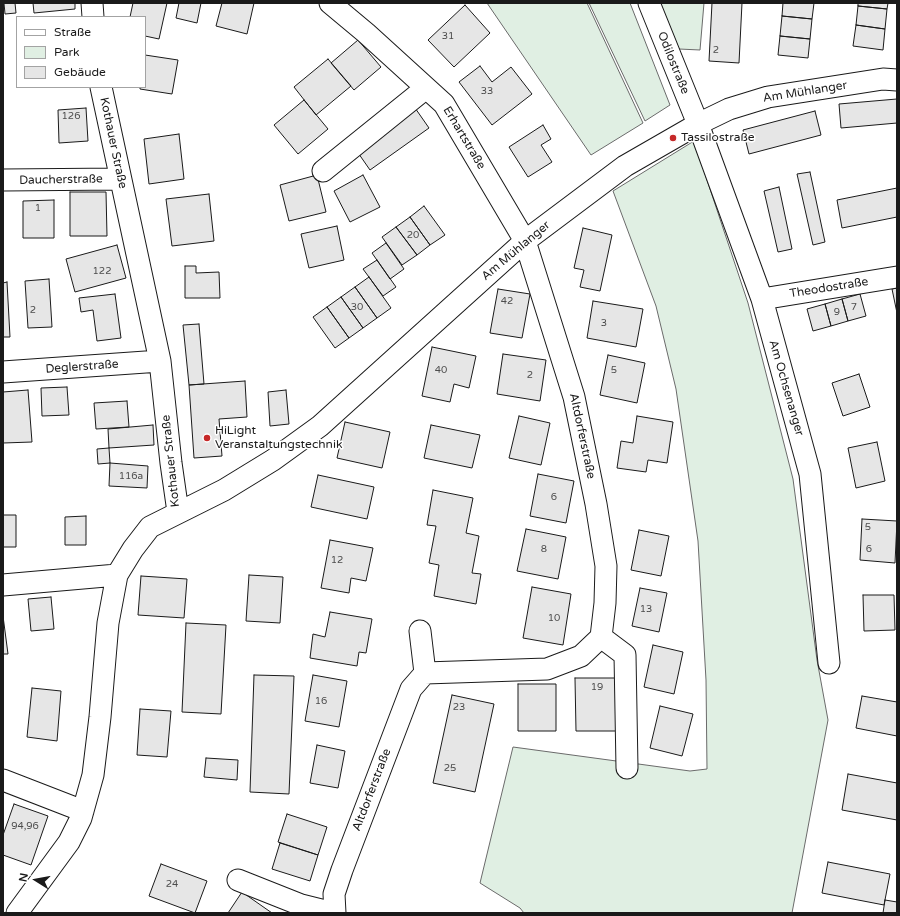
<!DOCTYPE html>
<html>
<head>
<meta charset="utf-8">
<style>
  body { margin:0 }
  #map { position:relative; width:900px; height:916px; overflow:hidden; background:#fff; font-family:"Varela Round",sans-serif }
  canvas { display:block }
  .frame { position:absolute; inset:0; border:4px solid #1a1a1a; pointer-events:none }
  .legend { position:absolute; left:16px; top:16px; width:130px; height:72px; box-sizing:border-box; background:#fff; border:1px solid #a3a3a3; margin:0; padding:5px 7px; list-style:none; font-size:12px; color:#1a1a1a }
  .legend li { display:flex; align-items:center; gap:8px; height:20px }
  .legend b { width:20px; border:1px solid #a3a3a3 }
  .north { position:absolute; left:16px; top:860px; width:40px; height:40px; -webkit-text-stroke:3px #fff; paint-order:stroke; rotate:281deg; font-size:11px; font-weight:700; line-height:16px; text-align:center; color:#1a1a1a }
  .north::after { content:''; display:block; margin:auto; width:14px; height:18px; background:#1a1a1a; clip-path:polygon(50% 0,100% 100%,50% 72%,0 100%) }
</style>
</head>
<body>
<div id="map">
<canvas width="900" height="916"></canvas>
<div class="frame"></div>
<ul class="legend">
<li><b style="height:5px;background:#fff"></b>Straße</li>
<li><b style="height:11px;background:#e0efe3"></b>Park</li>
<li><b style="height:11px;background:#e6e6e6"></b>Gebäude</li>
</ul>
<div class="north">N</div>
</div>
<script>
const c = document.querySelector('canvas').getContext('2d');
c.lineJoin = 'round';
function fillPath(path, color) { c.fillStyle = color; c.fill(path, 'evenodd'); }
const toPath = rows => new Path2D(rows.map(r => 'M' + r).join(''));
function trace(path, color, width, dash) { c.strokeStyle = color; c.lineWidth = width; c.lineCap = dash ? 'butt' : 'round'; c.setLineDash(dash || []); c.stroke(path); }
function label(font, color, halo, rows, align = 'center') {
  c.font = font + ' "Varela Round",sans-serif'; c.lineWidth = 3; c.setLineDash([]); c.textBaseline = 'middle'; c.strokeStyle = halo; c.fillStyle = color; for (const [text, x, y, turn = 0] of rows) {
    c.save(); c.translate(x, y); c.rotate((+turn || 0) * Math.PI / 180); c.textAlign = isNaN(turn) ? turn : align; if (halo) c.strokeText(text, 0, 0); c.fillText(text, 0, 0); c.restore();
  }
}
const green = toPath([
  [487,3,587,3,643,123,591,155,487,3],
  [589,3,630,3,670,105,645,121,589,3],
  [660,3,704,3,700,50,679,49,660,3],
  [694,141,748,303,793,479,817,660,828,720,792,913,524,913,520,908,480,883,513,747,690,771,707,769,706,680,698,541,676,389,656,306,613,191,694,141]
]);
const building = toPath([
  [4,3,15,3,16,13,5,14,4,3],
  [33,3,75,3,75,9,34,13,33,3],
  [133,3,167,3,159,39,145,36,145,17,130,17,133,3],
  [179,3,201,3,197,23,176,18,179,3],
  [222,3,254,3,247,34,216,26,222,3],
  [712,3,742,3,739,63,709,61,712,3],
  [783,3,814,3,812,19,782,16,783,3],
  [858,3,888,3,887,9,858,6,858,3],
  [465,5,490,33,454,67,428,40,465,5],
  [858,6,887,9,885,29,856,25,858,6],
  [782,16,812,19,810,39,780,36,782,16],
  [856,25,885,29,883,50,853,46,856,25],
  [780,36,810,39,808,58,778,55,780,36],
  [358,40,381,67,354,90,331,63,358,40],
  [145,55,178,60,172,94,140,89,140,87,145,87,145,55],
  [328,59,351,86,316,115,294,87,328,59],
  [480,66,492,82,511,67,532,94,492,125,459,82,480,66],
  [897,99,897,123,841,128,839,104,897,99],
  [304,100,328,129,298,154,274,125,304,100],
  [413,105,429,128,370,170,354,147,413,105],
  [86,108,88,141,59,143,58,110,86,108],
  [815,111,821,135,749,154,743,130,815,111],
  [543,125,551,139,541,145,552,162,528,177,509,147,543,125],
  [179,134,184,179,149,184,144,139,179,134],
  [810,172,825,242,813,245,797,174,810,172],
  [317,175,326,212,289,221,280,185,317,175],
  [363,175,380,207,350,222,334,191,363,175],
  [779,187,792,249,778,252,764,191,779,187],
  [897,188,897,217,842,228,837,200,897,188],
  [70,192,106,192,107,236,70,236,70,192],
  [209,194,214,241,172,246,166,199,209,194],
  [54,200,54,238,23,238,23,201,54,200],
  [424,206,445,235,430,245,410,217,424,206],
  [410,217,430,245,417,255,396,227,410,217],
  [337,226,344,260,309,268,301,234,337,226],
  [396,227,417,255,402,265,382,237,396,227],
  [583,228,612,235,600,291,580,287,584,270,574,268,583,228],
  [386,243,404,269,390,279,372,253,386,243],
  [117,245,126,278,75,292,66,259,117,245],
  [377,260,396,287,383,296,363,269,377,260],
  [185,266,196,266,196,273,219,272,220,298,185,298,185,266],
  [369,277,391,308,377,318,355,287,369,277],
  [49,279,52,327,28,328,25,281,49,279],
  [7,282,10,337,3,337,3,283,7,282],
  [355,287,377,318,363,328,341,297,355,287],
  [897,288,897,313,892,289,897,288],
  [498,289,530,294,522,338,490,333,498,289],
  [115,294,121,338,97,341,93,310,81,312,79,298,115,294],
  [860,294,866,316,848,321,842,299,860,294],
  [341,297,363,328,349,338,327,307,341,297],
  [842,299,848,321,831,326,825,304,842,299],
  [593,301,643,309,636,347,587,338,593,301],
  [825,304,831,326,813,331,807,309,825,304],
  [327,307,349,338,335,348,313,317,327,307],
  [199,324,204,384,189,385,183,325,199,324],
  [432,347,476,356,469,388,454,384,450,402,422,396,432,347],
  [503,354,546,360,540,401,497,394,503,354],
  [608,355,645,363,637,403,600,395,608,355],
  [859,374,870,407,843,416,832,383,859,374],
  [245,381,247,417,219,419,222,456,194,458,189,385,245,381],
  [67,387,69,415,42,416,41,388,67,387],
  [28,390,32,442,3,443,3,392,28,390],
  [286,390,289,424,270,426,268,392,286,390],
  [127,401,129,427,96,429,94,403,127,401],
  [519,416,550,423,541,465,509,458,519,416],
  [637,416,673,422,667,463,648,460,646,472,617,468,621,441,633,443,637,416],
  [345,422,390,432,382,468,337,458,345,422],
  [153,425,154,445,109,448,108,429,153,425],
  [431,425,480,435,472,468,424,458,431,425],
  [877,442,885,481,856,488,848,448,877,442],
  [109,448,110,463,98,464,97,449,109,448],
  [110,463,148,466,147,488,109,486,110,463],
  [538,474,574,481,566,523,530,516,538,474],
  [318,475,374,487,367,519,311,507,318,475],
  [433,490,473,498,466,533,479,536,472,573,481,574,476,604,434,596,439,565,429,563,436,526,427,525,433,490],
  [3,515,16,515,16,547,3,547,3,515],
  [86,516,86,545,65,545,65,517,86,516],
  [862,519,897,521,895,563,860,560,862,519],
  [526,529,566,537,558,579,517,571,526,529],
  [639,530,669,536,661,576,631,570,639,530],
  [330,540,373,548,366,581,351,578,349,593,321,588,330,540],
  [249,575,283,577,280,623,246,621,249,575],
  [141,576,187,579,184,618,138,615,141,576],
  [532,587,571,594,563,645,523,638,532,587],
  [640,588,667,593,659,632,632,626,640,588],
  [863,595,894,595,895,630,864,631,863,595],
  [51,597,54,629,31,631,28,599,51,597],
  [330,612,372,619,366,653,359,652,357,666,310,658,313,634,325,637,330,612],
  [3,616,8,654,3,654,3,616],
  [186,623,226,625,221,714,182,712,186,623],
  [653,645,683,652,674,694,644,687,653,645],
  [254,675,294,676,289,794,250,792,254,675],
  [313,675,347,681,339,727,305,721,313,675],
  [575,678,619,678,620,731,576,731,575,678],
  [518,684,556,684,556,731,518,731,518,684],
  [32,688,61,691,57,741,27,737,32,688],
  [452,695,494,704,475,792,433,783,452,695],
  [862,696,897,702,897,736,856,728,862,696],
  [660,706,693,714,682,756,650,748,660,706],
  [140,709,171,711,167,757,137,755,140,709],
  [317,745,345,751,338,788,310,783,317,745],
  [206,758,238,760,237,780,204,777,206,758],
  [848,774,897,783,897,820,842,810,848,774],
  [14,804,48,816,31,865,3,855,3,835,14,804],
  [287,814,327,827,318,855,278,842,287,814],
  [280,843,318,855,310,881,272,869,280,843],
  [828,862,890,874,884,905,822,893,828,862],
  [161,864,207,881,195,913,149,896,161,864],
  [242,892,272,913,228,913,242,892],
  [885,900,897,902,897,913,883,913,885,900]
]);
const minor = toPath([
  [92,3,93,17],
  [330,3,366,33,444,104,525,241,574,397,596,504,606,566,605,603,601,637,581,656,547,669,425,673,411,689,342,870,334,894,335,913],
  [649,3,698,124,762,299,810,474,829,663],
  [101,87,160,361,171,463,178,512],
  [323,171,426,88],
  [3,180,120,179],
  [762,299,897,277],
  [3,372,160,361],
  [3,585,117,575],
  [420,631,425,673],
  [601,637,625,655,627,768],
  [3,780,83,811],
  [238,880,301,905,333,913],
  [17,913,69,842,81,818,93,775,100,717,108,623,117,575,133,549,150,527,224,490,273,460,320,426,525,241,625,166,698,124,729,109,768,97,883,79,897,80]
]);
const markers = [
  [673,138,4,"#c62828"],
  [207,438,4,"#c62828"]
];
const numberNames = [
  ["31",448,36],
  ["2",716,50],
  ["33",487,91],
  ["126",71,116],
  ["1",38,208],
  ["20",413,235],
  ["122",102,271],
  ["42",507,301],
  ["30",357,307],
  ["7",854,307],
  ["2",33,310],
  ["9",837,312],
  ["3",604,323],
  ["40",441,370],
  ["5",614,370],
  ["2",530,375],
  ["116a",131,476],
  ["6",554,497],
  ["5",868,527],
  ["8",544,549],
  ["6",869,549],
  ["12",337,560],
  ["13",646,609],
  ["10",554,618],
  ["19",597,687],
  ["16",321,701],
  ["23",459,707],
  ["25",450,768],
  ["94,96",25,826],
  ["24",172,884]
];
const streetNames = [
  ["Odilostraße",673,63,68],
  ["Am Mühlanger",805,92,-9],
  ["Erhartstraße",464,138,59],
  ["Kothauer Straße",113,143,78],
  ["Daucherstraße",61,180,-1],
  ["Am Mühlanger",516,251,-40],
  ["Theodostraße",829,288,-9],
  ["Deglerstraße",82,367,-4],
  ["Am Ochsenanger",786,388,74],
  ["Altdorferstraße",582,436,78],
  ["Kothauer Straße",171,461,-96],
  ["Altdorferstraße",372,790,-69]
];
const poiNames = [
  ["Tassilostraße",681,138],
  ["HiLight",215,431],
  ["Veranstaltungstechnik",215,445]
];
fillPath(green, '#e0efe3');
trace(green, '#6a6a6a', 1);
fillPath(building, '#e6e6e6');
trace(building, '#1a1a1a', 1);
trace(minor, '#1a1a1a', 23);
trace(minor, '#fff', 21);
for (const [x, y, r, color] of markers) { const dot = new Path2D(); dot.arc(x, y, r, 0, 2 * Math.PI); c.fillStyle = color; c.fill(dot); trace(dot, '#fff', 1.5); }
label('10px', '#4d4d4d', null, numberNames);
label('12px', '#1a1a1a', '#fff', streetNames);
label('12px', '#1a1a1a', '#fff', poiNames, 'left');
</script>
</body>
</html>
